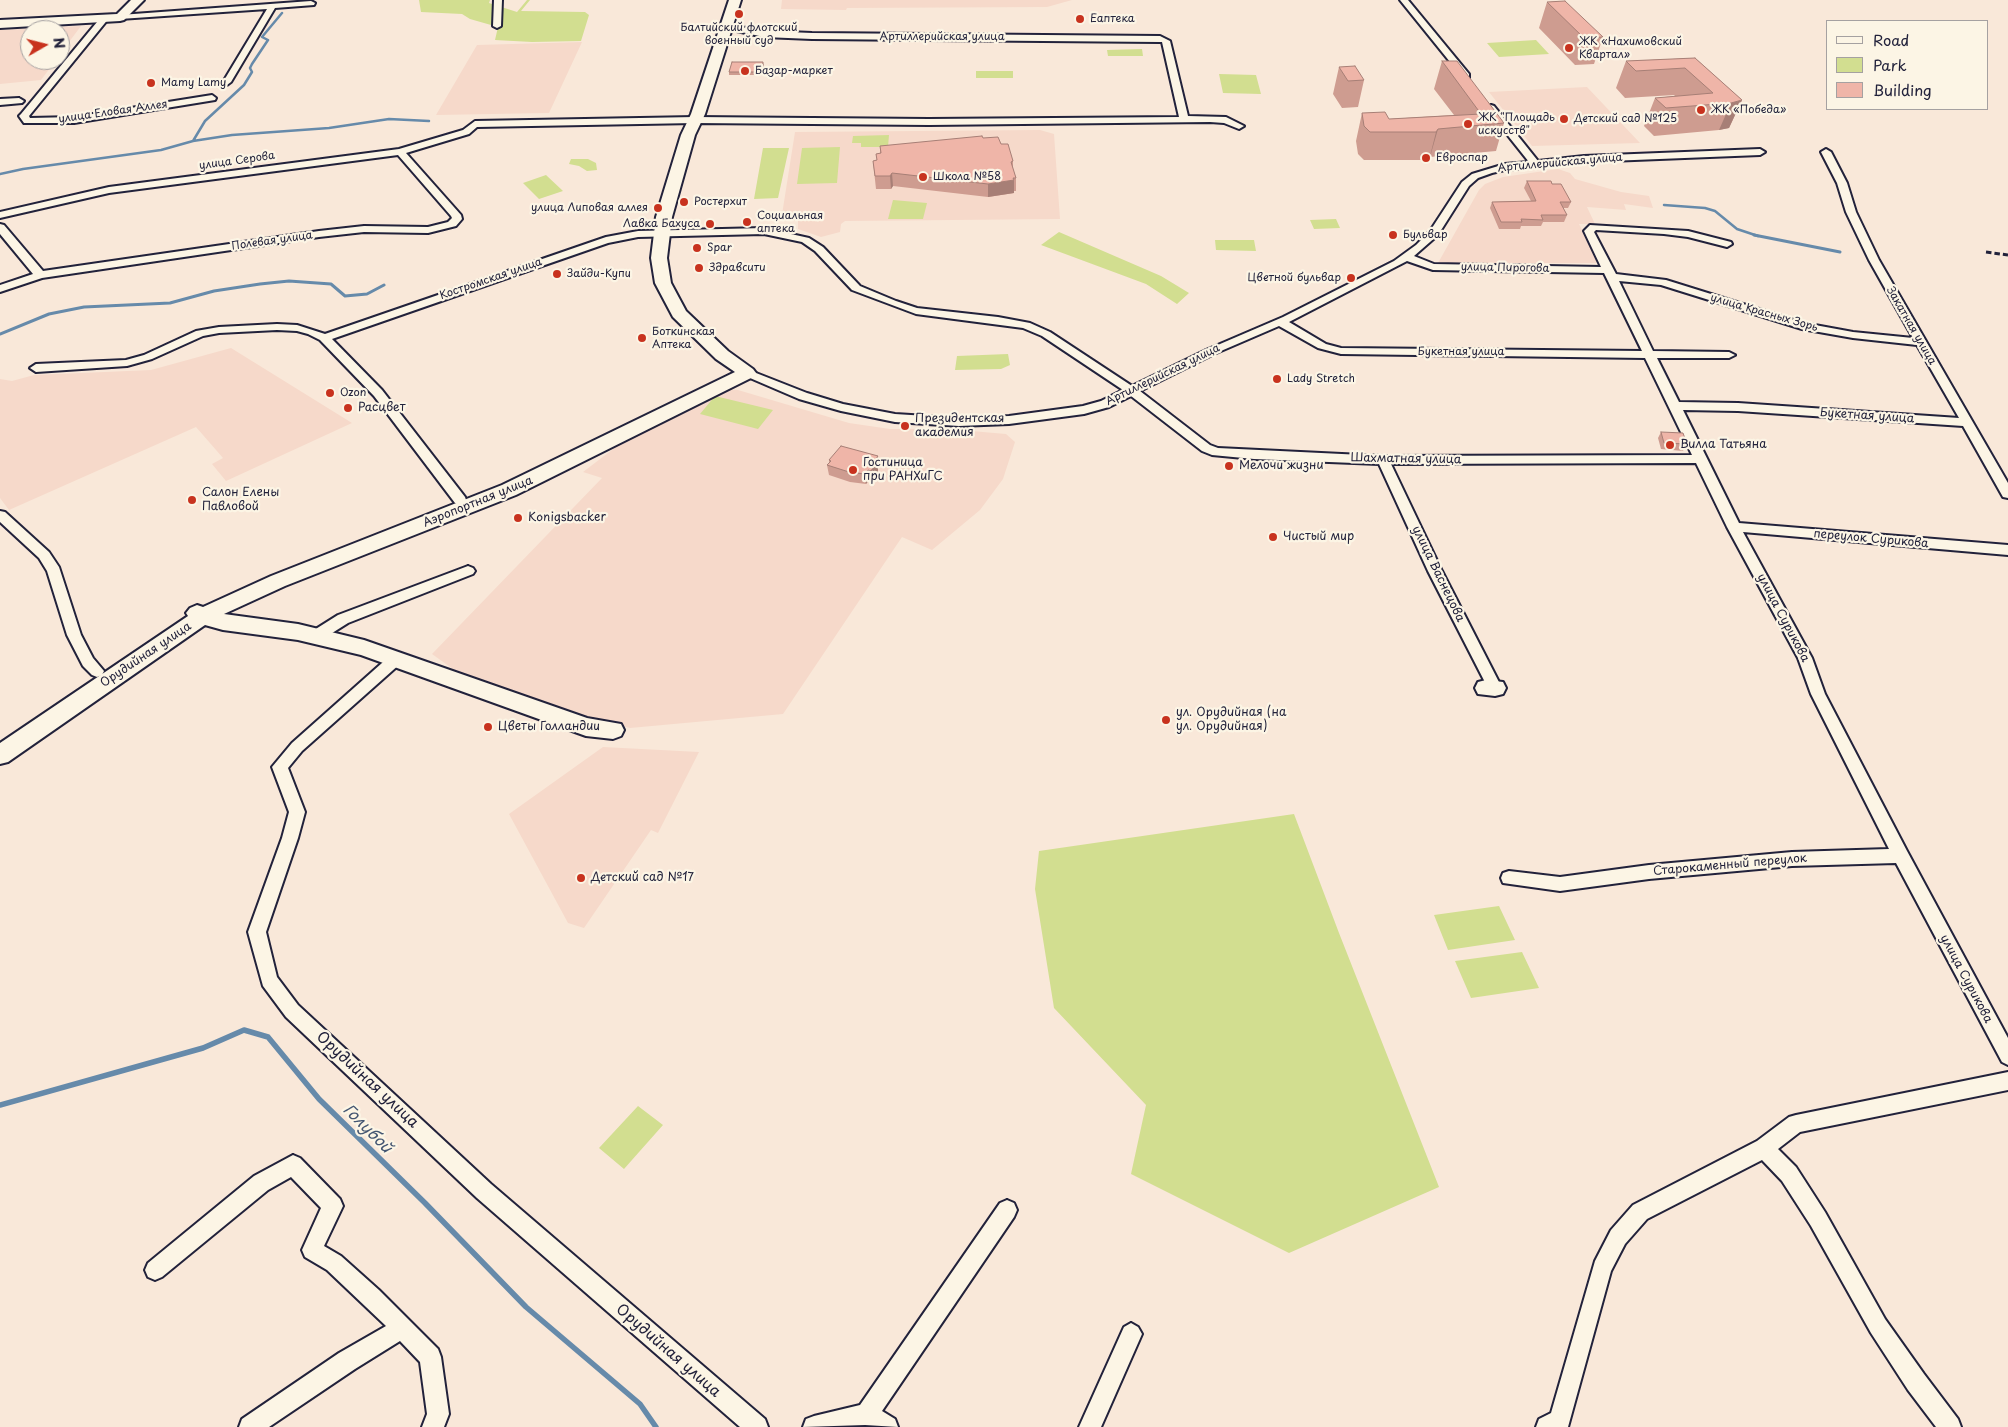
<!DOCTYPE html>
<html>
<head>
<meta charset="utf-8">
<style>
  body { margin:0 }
  #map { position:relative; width:2008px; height:1427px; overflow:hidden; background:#f9e8d9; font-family:"Playpen Sans",sans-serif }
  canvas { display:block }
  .legend { position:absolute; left:1826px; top:20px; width:162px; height:90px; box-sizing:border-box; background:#fcf5e5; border:1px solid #a5a1a1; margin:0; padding:6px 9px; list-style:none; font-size:15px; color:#22223b }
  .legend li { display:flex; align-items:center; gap:10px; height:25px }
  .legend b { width:25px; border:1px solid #a5a1a1 }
  .north { position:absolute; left:20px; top:20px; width:50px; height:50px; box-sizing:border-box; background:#fcf5e5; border:1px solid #a5a1a1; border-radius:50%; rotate:82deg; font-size:14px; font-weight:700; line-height:20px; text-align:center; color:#22223b }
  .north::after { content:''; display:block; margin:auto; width:18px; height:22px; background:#c8321e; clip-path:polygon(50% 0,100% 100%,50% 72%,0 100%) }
</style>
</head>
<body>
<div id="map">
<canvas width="2008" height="1427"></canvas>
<ul class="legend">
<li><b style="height:6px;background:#fcf5e5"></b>Road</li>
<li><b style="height:14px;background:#d2de90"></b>Park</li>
<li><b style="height:14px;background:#efb5a8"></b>Building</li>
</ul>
<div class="north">N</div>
</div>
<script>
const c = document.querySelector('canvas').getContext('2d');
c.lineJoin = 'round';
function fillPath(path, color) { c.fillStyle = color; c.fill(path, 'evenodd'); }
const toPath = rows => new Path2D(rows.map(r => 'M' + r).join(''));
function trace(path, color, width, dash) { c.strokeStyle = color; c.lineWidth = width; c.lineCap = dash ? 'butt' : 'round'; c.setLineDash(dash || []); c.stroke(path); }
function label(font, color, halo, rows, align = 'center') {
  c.font = font + ' "Playpen Sans",sans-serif'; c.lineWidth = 4.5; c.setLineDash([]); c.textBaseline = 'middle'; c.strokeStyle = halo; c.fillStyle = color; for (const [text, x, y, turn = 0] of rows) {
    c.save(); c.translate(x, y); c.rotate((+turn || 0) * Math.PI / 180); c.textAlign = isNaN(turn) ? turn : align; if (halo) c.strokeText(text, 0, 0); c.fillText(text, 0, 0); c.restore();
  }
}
const built = toPath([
  [782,0,1072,0,1047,7,847,8,846,10,781,9],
  [81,26,60,54,60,30,30,30,30,60,56,60,41,80,0,84,0,30],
  [582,42,549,113,436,115,477,45],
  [1587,87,1640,143,1532,146,1489,92],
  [1040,130,1054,134,1060,219,845,221,841,224,840,232,821,237,798,229,798,221,781,221,795,132],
  [1558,169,1570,173,1575,179,1621,192,1649,196,1653,208,1624,204,1626,210,1587,207,1595,224,1579,224,1597,259,1596,263,1438,263,1479,190,1485,184,1503,177],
  [231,348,352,423,226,481,212,464,223,458,196,427,9,510,0,498,0,379,12,381,34,375,151,370],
  [725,389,738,390,849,423,890,429,948,429,1006,434,1015,442,1003,479,980,510,932,550,902,537,783,714,630,728,524,699,460,674,432,654,602,478,583,472,629,437],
  [603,747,699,752,658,833,651,830,584,928,568,923,509,814]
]);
const green = toPath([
  [419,0,490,0,489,3,517,12,527,0,530,0,521,11,585,12,589,15,581,41,532,42,495,40,498,27,470,19,462,14,421,12],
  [1536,40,1549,54,1499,57,1487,43],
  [1142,49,1143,56,1108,56,1107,50],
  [976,71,1013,71,1013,78,976,78],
  [1219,74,1256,75,1261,94,1223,93],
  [889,135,888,147,861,147,861,143,852,143,853,136],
  [840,147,837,183,797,184,802,148],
  [763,148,789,148,778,198,754,199],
  [571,159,588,159,596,163,597,170,587,171,579,166,569,164],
  [546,175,563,191,539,199,523,183],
  [893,200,927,203,923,219,888,219],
  [1336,219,1340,228,1314,229,1310,220],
  [1059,232,1161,276,1189,293,1177,304,1146,284,1041,245],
  [1215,240,1254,240,1256,251,1216,250],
  [1008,354,1010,365,1001,369,955,370,957,356],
  [715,396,773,410,758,429,700,414],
  [1294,814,1339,933,1439,1187,1289,1253,1131,1174,1146,1105,1054,1008,1035,889,1039,851],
  [1499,906,1515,940,1448,950,1434,915],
  [1522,952,1539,988,1471,998,1455,961],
  [638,1106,663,1125,624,1169,599,1148]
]);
const streamFar2 = toPath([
  [193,141,205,121,244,85,252,72,250,68,252,64,268,40,262,37,282,13],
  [0,174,23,169,161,150,193,141,232,135,329,128,389,119,429,121],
  [1664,205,1705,208,1715,211,1737,229,1758,236]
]);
const streamFar1 = toPath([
  [1754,235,1840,252],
  [0,334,49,314,84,307,170,303,214,291,260,284,289,281,331,284,345,296,367,294,384,285]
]);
const stream = toPath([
  [0,1105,203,1048,244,1030,268,1037,319,1099,425,1203,526,1307,640,1404,656,1427]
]);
const street = toPath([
  [494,0,502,0,501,26,497,28,493,26,494,0],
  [1400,0,1408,0,1469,74,1469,78,1463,78,1400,0],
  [311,1,315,3,314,5,275,8,231,82,227,85,223,82,267,9,120,19,116,17,120,15,311,1],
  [102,16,109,18,29,116,30,118,74,117,212,95,216,98,215,100,74,123,24,123,19,116,21,114,102,16],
  [723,24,764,31,812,33,1160,36,1170,41,1188,116,1226,117,1244,126,1239,129,1224,123,1210,122,929,125,695,123,477,127,469,134,406,153,461,215,462,219,456,226,428,233,364,232,319,237,42,278,0,292,0,285,33,274,0,234,0,224,4,225,43,271,319,231,364,226,428,227,448,222,452,218,451,216,398,155,109,193,0,218,0,212,109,187,399,149,463,130,475,121,695,117,929,119,1179,117,1162,42,1159,42,812,39,764,37,723,28,723,24],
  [19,98,24,101,22,103,0,105,0,99,19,98],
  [1491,105,1494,106,1538,161,1584,156,1760,149,1765,152,1760,155,1584,162,1505,170,1492,173,1478,178,1469,186,1438,235,1414,256,1434,264,1601,267,1584,231,1590,225,1688,231,1731,242,1732,244,1727,247,1688,237,1664,234,1596,230,1594,232,1616,274,1666,280,1804,323,1853,332,1913,338,1869,260,1846,212,1837,183,1821,152,1826,149,1831,152,1847,183,1856,212,1879,260,2008,483,2008,498,2003,497,1963,426,1738,411,1683,410,1739,523,2008,545,2008,555,1743,532,1812,658,1825,694,1907,851,2008,1038,2008,1065,2002,1062,1896,863,1792,866,1649,879,1560,891,1503,883,1501,878,1503,873,1509,871,1560,877,1649,865,1792,852,1889,849,1811,694,1798,658,1727,527,1696,463,1391,464,1442,571,1502,688,1500,692,1495,694,1490,692,1428,571,1379,464,1254,459,1212,455,1202,451,1131,396,1109,407,1084,414,1009,424,959,426,895,422,841,411,799,399,743,375,741,373,743,371,751,371,807,393,843,404,895,414,959,418,1009,416,1083,406,1101,401,1123,390,1042,336,1023,328,916,314,852,290,815,251,802,242,764,234,638,237,608,243,332,339,382,390,465,497,466,500,465,503,460,504,455,503,374,396,320,340,308,334,297,331,277,330,219,333,203,336,152,359,127,366,36,372,30,368,36,364,126,360,144,355,196,331,219,327,277,324,297,325,325,334,606,237,638,231,764,228,809,238,823,247,860,286,896,301,917,308,998,317,1030,323,1050,332,1132,386,1206,350,1283,317,1394,261,1416,245,1430,231,1462,182,1472,174,1505,164,1529,162,1486,108,1491,105],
  [1407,261,1433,270,1604,273,1642,351,1341,348,1326,344,1289,322,1407,261],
  [1619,281,1661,285,1802,329,1853,338,1917,345,1959,418,1738,403,1679,402,1657,358,1729,358,1735,355,1729,352,1653,351,1619,281],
  [1279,326,1318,348,1341,354,1645,358,1692,455,1383,456,1218,448,1210,445,1140,391,1214,354,1279,326],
  [0,511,5,512,49,552,59,567,81,635,93,658,104,671,102,675,97,677,92,675,83,666,67,635,47,571,39,558,0,522,0,511],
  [468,566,473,568,475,571,473,574,348,623,321,640,316,641,311,640,309,636,311,632,338,615,468,566],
  [396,654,401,655,403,659,401,663,302,751,288,768,305,812,298,838,266,932,277,977,298,1005,491,1184,765,1419,768,1427,740,1427,477,1198,286,1017,263,986,248,932,282,838,289,812,272,767,292,743,391,655,396,654],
  [2008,1072,2008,1090,1800,1132,1778,1149,1796,1167,1825,1212,1885,1319,1924,1374,1958,1419,1961,1427,1936,1427,1908,1390,1871,1333,1811,1226,1782,1181,1762,1160,1647,1219,1625,1244,1611,1271,1568,1427,1536,1427,1539,1419,1551,1413,1595,1261,1611,1230,1633,1205,1757,1141,1789,1117,1796,1115,2008,1072],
  [293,1155,300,1158,340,1199,343,1206,324,1246,341,1256,379,1290,438,1349,441,1357,449,1414,444,1427,422,1427,427,1414,420,1362,400,1341,355,1369,269,1427,239,1427,242,1419,339,1353,386,1326,327,1270,305,1257,302,1250,321,1208,291,1177,268,1190,162,1277,155,1280,148,1277,145,1270,148,1263,254,1176,293,1155],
  [1007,1200,1014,1203,1017,1210,1014,1217,882,1411,895,1419,898,1427,865,1425,803,1427,806,1419,814,1416,860,1405,1000,1203,1007,1200],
  [1131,1323,1138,1327,1142,1334,1101,1427,1079,1427,1124,1327,1131,1323]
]);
const secondary = toPath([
  [131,0,144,0,124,20,120,21,0,28,0,20,117,14,131,0],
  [729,0,741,0,705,114,695,135,672,217,667,258,671,283,686,311,728,351,753,369,756,373,753,377,516,495,285,586,224,614,298,624,364,640,587,718,621,724,624,730,621,736,613,739,586,736,361,655,298,640,223,630,205,625,8,762,0,764,0,743,188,616,186,613,190,608,197,605,203,607,271,576,502,485,735,372,716,359,673,317,655,283,651,258,656,217,681,135,691,114,729,0],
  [1486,680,1503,682,1506,688,1503,694,1495,696,1478,694,1475,688,1478,682,1486,680]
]);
const rail = toPath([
  [1986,252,2008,255]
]);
const wall = toPath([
  [1547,2,1603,37,1594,64,1575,65,1539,28],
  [1695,58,1742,100,1729,128,1719,130,1654,136,1644,126,1655,98,1675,96,1674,95,1625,98,1616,88,1626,61],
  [1442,61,1504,123,1496,151,1430,157,1429,160,1364,160,1358,154,1356,141,1362,113,1389,119,1454,115,1434,89],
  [764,65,761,75,729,75,729,72],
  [1339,67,1364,80,1358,107,1342,108,1333,94],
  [983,138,1001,144,1013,161,1013,170,1016,178,1016,191,1014,191,1014,193,988,197,893,186,891,189,876,189,873,161,877,160,876,154,880,153,880,146],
  [1527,181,1552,184,1571,202,1568,208,1563,208,1567,215,1564,222,1543,222,1541,226,1521,226,1520,229,1499,229,1490,208,1492,202,1531,201,1524,188],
  [1661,432,1687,444,1683,451,1661,449,1658,438],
  [878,456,878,471,872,481,869,480,866,484,850,482,829,475,827,465,829,463,829,460]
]);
const shadedWall = toPath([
  [763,62,764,65,761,75,761,72],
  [1742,100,1729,128,1719,130,1731,103],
  [1438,129,1430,157,1429,160,1436,132],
  [892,173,893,186,891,189,890,176],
  [1014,180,1014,193,988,197,988,184],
  [878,456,878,471,872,481,871,471,875,460],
  [868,470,869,480,866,484,865,474]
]);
const building = toPath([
  [1565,1,1603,37,1584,38,1547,2,1565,1],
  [1695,58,1742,100,1731,103,1666,108,1655,98,1713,93,1685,68,1636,71,1626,61,1695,58],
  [1442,61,1457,61,1504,123,1438,129,1436,132,1370,132,1364,126,1362,113,1385,112,1389,119,1481,114,1442,61],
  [732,62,763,62,761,72,729,72,732,62],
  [1355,66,1364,80,1348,81,1339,67,1355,66],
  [982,136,983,138,998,137,1001,144,1008,144,1013,161,1011,162,1016,178,1013,178,1014,180,988,184,892,173,890,176,875,176,873,161,877,160,876,154,881,153,880,146,982,136],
  [1527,181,1551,181,1552,184,1561,184,1571,202,1560,202,1567,215,1541,215,1543,220,1521,219,1522,222,1501,222,1492,202,1536,201,1527,181],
  [1661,432,1683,433,1687,444,1664,443,1661,432],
  [841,446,878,456,875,460,877,461,871,471,868,470,865,474,849,472,827,465,831,461,829,460,841,446]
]);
const markers = [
  [739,14,5,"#c8321e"],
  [1080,19,5,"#c8321e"],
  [1569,48,5,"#c8321e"],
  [745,71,5,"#c8321e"],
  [151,83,5,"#c8321e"],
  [1701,110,5,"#c8321e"],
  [1564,119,5,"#c8321e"],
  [1468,124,5,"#c8321e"],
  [1426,158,5,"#c8321e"],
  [923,177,5,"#c8321e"],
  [684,202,5,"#c8321e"],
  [658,208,5,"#c8321e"],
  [747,222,5,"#c8321e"],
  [710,224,5,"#c8321e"],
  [1393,235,5,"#c8321e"],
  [697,248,5,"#c8321e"],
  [699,268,5,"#c8321e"],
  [557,274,5,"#c8321e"],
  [1351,278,5,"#c8321e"],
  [642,338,5,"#c8321e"],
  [1277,379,5,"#c8321e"],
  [330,393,5,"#c8321e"],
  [348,408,5,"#c8321e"],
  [905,426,5,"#c8321e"],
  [1670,445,5,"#c8321e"],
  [1229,466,5,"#c8321e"],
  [853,470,5,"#c8321e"],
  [192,500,5,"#c8321e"],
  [518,518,5,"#c8321e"],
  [1273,537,5,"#c8321e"],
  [1166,720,5,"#c8321e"],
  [488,727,5,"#c8321e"],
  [581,878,5,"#c8321e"]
];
const farPoinames = [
  ["Еаптека",1090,19],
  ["Балтийский флотский",739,28,"center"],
  ["военный суд",739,41,"center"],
  ["ЖК «Нахимовский",1579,42],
  ["Квартал»",1579,55],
  ["Базар-маркет",755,71],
  ["Mamy Lamy",161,83],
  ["ЖК «Победа»",1711,110],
  ["ЖК \"Площадь",1478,118],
  ["искусств\"",1478,131],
  ["Детский сад №125",1574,119],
  ["Евроспар",1436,158],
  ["Школа №58",933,177],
  ["Ростерхит",694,202],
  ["улица Липовая аллея",648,208,"right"],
  ["Социальная",757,216],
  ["аптека",757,229],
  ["Лавка Бахуса",700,224,"right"],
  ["Бульвар",1403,235],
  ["Spar",707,248],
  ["Здравсити",709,268],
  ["Зайди-Купи",567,274],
  ["Цветной бульвар",1341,278,"right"],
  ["Боткинская",652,332],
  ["Аптека",652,345],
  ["Lady Stretch",1287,379],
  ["Ozon",340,393]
];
const farStreetnames = [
  ["Артиллерийская улица",942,37],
  ["улица Еловая Аллея",113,112,-8],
  ["улица Серова",237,161,-8],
  ["Артиллерийская улица",1560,163,-5],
  ["Полевая улица",272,241,-8],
  ["улица Пирогова",1505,268,1],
  ["Костромская улица",491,279,-19],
  ["улица Красных Зорь",1764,313,16],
  ["Закатная улица",1911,326,60],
  ["Букетная улица",1461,352],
  ["Артиллерийская улица",1163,375,-26]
];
const poiNames = [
  ["Расцвет",358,408],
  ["Президентская",915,419],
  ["академия",915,433],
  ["Вилла Татьяна",1680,445],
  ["Гостиница",863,463],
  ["при РАНХиГС",863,477],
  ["Мелочи жизни",1239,466],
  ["Салон Елены",202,493],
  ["Павловой",202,507],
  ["Konigsbacker",528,518],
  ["Чистый мир",1283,537],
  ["ул. Орудийная (на",1176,713],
  ["ул. Орудийная)",1176,727],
  ["Цветы Голландии",498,727],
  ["Детский сад №17",591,878]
];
const streetNames = [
  ["Букетная улица",1867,416,4],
  ["Шахматная улица",1406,459,1],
  ["Аэропортная улица",478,502,-22],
  ["переулок Сурикова",1871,539,5],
  ["улица Васнецова",1438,574,64],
  ["улица Сурикова",1783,618,62],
  ["Орудийная улица",146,655,-34],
  ["Старокаменный переулок",1730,865,-5],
  ["улица Сурикова",1966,979,62]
];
const nearStreetnames = [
  ["Орудийная улица",367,1080,43],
  ["Орудийная улица",668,1351,41]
];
const nearWaternames = [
  ["Голубой",367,1129,45]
];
fillPath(built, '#f6d9ca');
fillPath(green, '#d2de90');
trace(streamFar2, '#668aaa', 2.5);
trace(streamFar1, '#668aaa', 3);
trace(stream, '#668aaa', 5.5);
trace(street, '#22223b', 4);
trace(secondary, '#22223b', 4);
fillPath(street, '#fcf5e5');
fillPath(secondary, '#fcf5e5');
trace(rail, '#22223b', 3, [5.5, 3]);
fillPath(wall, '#ce9c90');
fillPath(shadedWall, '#a77f76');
fillPath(building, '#efb5a8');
trace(building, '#a77f76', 1);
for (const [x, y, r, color] of markers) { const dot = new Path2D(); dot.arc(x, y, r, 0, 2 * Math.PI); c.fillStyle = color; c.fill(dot); trace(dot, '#fcf5e5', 2); }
label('11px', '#22223b', '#fcf5e5', farPoinames, 'left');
label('11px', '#22223b', '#fcf5e5', farStreetnames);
label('12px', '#22223b', '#fcf5e5', poiNames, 'left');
label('12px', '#22223b', '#fcf5e5', streetNames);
label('15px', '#22223b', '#fcf5e5', nearStreetnames);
label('italic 16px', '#445672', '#fcf5e5', nearWaternames);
</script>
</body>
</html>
